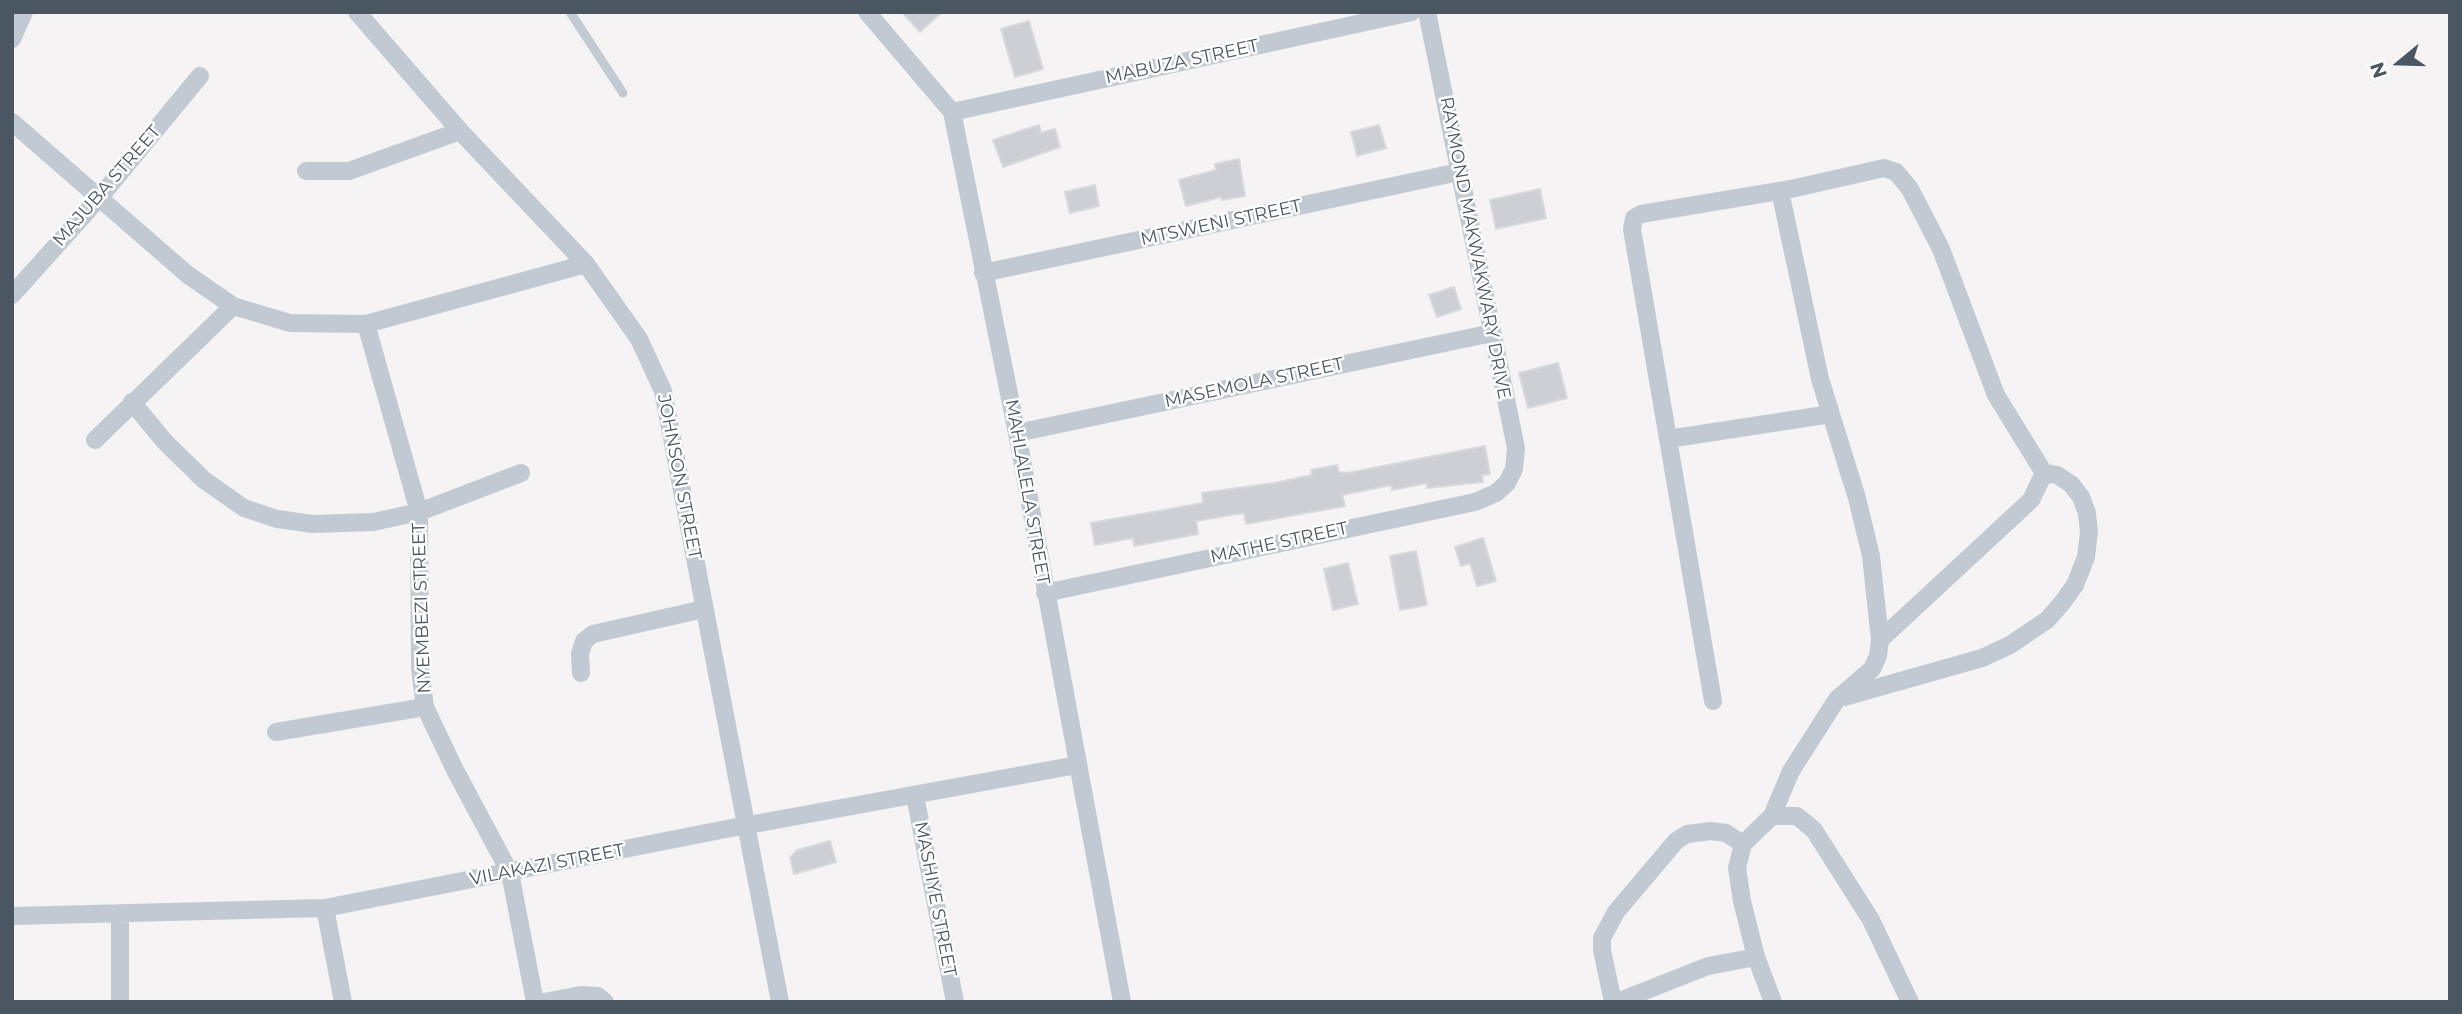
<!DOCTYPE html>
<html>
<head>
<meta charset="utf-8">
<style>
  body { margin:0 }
  #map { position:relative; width:2462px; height:1014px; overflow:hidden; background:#f5f3f3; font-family:Montserrat,sans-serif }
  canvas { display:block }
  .frame { position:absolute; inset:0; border:14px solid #4a5661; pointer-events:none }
  .north { position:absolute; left:2364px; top:28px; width:70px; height:70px; -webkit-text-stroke:5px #fff; paint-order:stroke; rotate:251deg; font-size:19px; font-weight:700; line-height:28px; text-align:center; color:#4a5661 }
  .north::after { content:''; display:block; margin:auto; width:24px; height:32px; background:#4a5661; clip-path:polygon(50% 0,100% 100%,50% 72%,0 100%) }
</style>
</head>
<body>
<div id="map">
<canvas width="2462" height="1014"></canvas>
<div class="frame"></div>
<div class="north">N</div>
</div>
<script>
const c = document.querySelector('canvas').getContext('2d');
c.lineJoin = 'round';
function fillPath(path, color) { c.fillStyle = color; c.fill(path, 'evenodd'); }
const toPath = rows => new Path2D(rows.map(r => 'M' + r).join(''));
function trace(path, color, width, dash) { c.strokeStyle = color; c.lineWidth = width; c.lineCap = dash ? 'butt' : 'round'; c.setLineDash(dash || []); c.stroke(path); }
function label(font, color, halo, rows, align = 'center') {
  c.font = font + ' Montserrat,sans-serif'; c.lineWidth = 5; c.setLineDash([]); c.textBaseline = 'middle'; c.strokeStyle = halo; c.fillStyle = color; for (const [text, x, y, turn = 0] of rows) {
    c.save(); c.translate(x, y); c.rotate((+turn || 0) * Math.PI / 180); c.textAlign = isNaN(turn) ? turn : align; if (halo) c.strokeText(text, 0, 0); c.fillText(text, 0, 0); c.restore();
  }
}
const building = toPath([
  [902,12,942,12,920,32,902,12],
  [1029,21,1043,69,1015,77,1001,29,1029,21],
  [1039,125,1041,133,1055,129,1060,147,1003,167,993,140,1039,125],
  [1379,125,1386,148,1357,156,1351,132,1379,125],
  [1239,159,1245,196,1222,200,1221,197,1186,206,1179,180,1216,170,1215,164,1239,159],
  [1095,185,1099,206,1070,213,1065,192,1095,185],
  [1540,189,1546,218,1496,229,1490,200,1540,189],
  [1454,287,1461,309,1437,317,1429,295,1454,287],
  [1558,363,1567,398,1528,408,1519,373,1558,363],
  [1485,446,1490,474,1482,475,1483,482,1427,488,1427,483,1392,490,1391,485,1342,495,1345,506,1246,524,1244,513,1196,521,1198,534,1134,546,1133,538,1095,545,1091,523,1203,503,1202,493,1274,483,1312,475,1311,470,1337,465,1339,472,1347,473,1485,446],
  [1483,538,1496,581,1477,586,1470,563,1461,566,1455,547,1483,538],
  [1416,551,1427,605,1400,610,1390,556,1416,551],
  [1348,563,1358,604,1333,610,1324,569,1348,563],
  [830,841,836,862,794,874,790,858,797,850,830,841]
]);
const service = toPath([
  [570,12,623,93]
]);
const minor = toPath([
  [357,12,460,131,586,264,639,339,663,391,780,1002],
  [867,12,952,112,1017,433,1122,1002],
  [12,39,24,12],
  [952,112,1412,12],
  [12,122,188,275,233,306,290,323,366,324,586,264],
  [306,171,349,171,460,131],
  [983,273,1459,172],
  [12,295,100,197,200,76],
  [366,324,419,512,420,669,425,707,455,770,510,873,535,1002],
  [132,402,165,442,204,480,244,508,277,519,313,524,373,522,419,512,521,473],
  [1017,433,1492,333],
  [1668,439,1831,414],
  [95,440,233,306],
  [1045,593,1475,502,1496,493,1507,483,1514,469,1516,448,1427,12],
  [581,673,580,654,584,641,593,634,704,609],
  [1844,697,1982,658,2010,645,2047,620,2062,603,2075,585,2086,557,2089,532,2087,513,2081,497,2071,484,2057,475,2044,473],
  [1713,701,1632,229,1634,218,1641,214,1791,189,1884,168,1896,172,1910,189,1941,249,1996,395,2044,473,2031,500,1880,640],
  [276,732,425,707],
  [915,796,955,1002],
  [1772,816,1797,816,1814,830,1871,920,1910,1002],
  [325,908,343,1002],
  [12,916,325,908,721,830,1077,765],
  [120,1002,120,913],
  [544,1002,581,995,598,996,605,1002],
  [1613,1002,1602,950,1602,938,1616,912,1676,841,1687,834,1711,831,1726,833,1743,844],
  [1617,1002,1708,966,1756,957],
  [1773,1002,1756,957,1742,901,1737,868,1743,844,1772,816,1791,771,1837,699,1872,669,1878,656,1880,640,1871,556,1857,498,1820,379,1780,191]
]);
const streetNames = [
  ["MABUZA STREET",1182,62,-12],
  ["MAJUBA STREET",107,186,-49],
  ["MTSWENI STREET",1221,223,-12],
  ["RAYMOND MAKWAKWARY DRIVE",1475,248,79],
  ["MASEMOLA STREET",1254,383,-12],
  ["JOHNSON STREET",679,477,79],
  ["MAHLALELA STREET",1027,492,80],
  ["MATHE STREET",1279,543,-12],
  ["NYEMBEZI STREET",422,608,-92],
  ["VILAKAZI STREET",547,865,-11],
  ["MASHIYE STREET",935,899,79]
];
fillPath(building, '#cdcfd5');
trace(building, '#d7d9de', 2);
trace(service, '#c1cad2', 9);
trace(minor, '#c1cad2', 18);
label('18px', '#4a5661', '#fff', streetNames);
</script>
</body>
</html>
